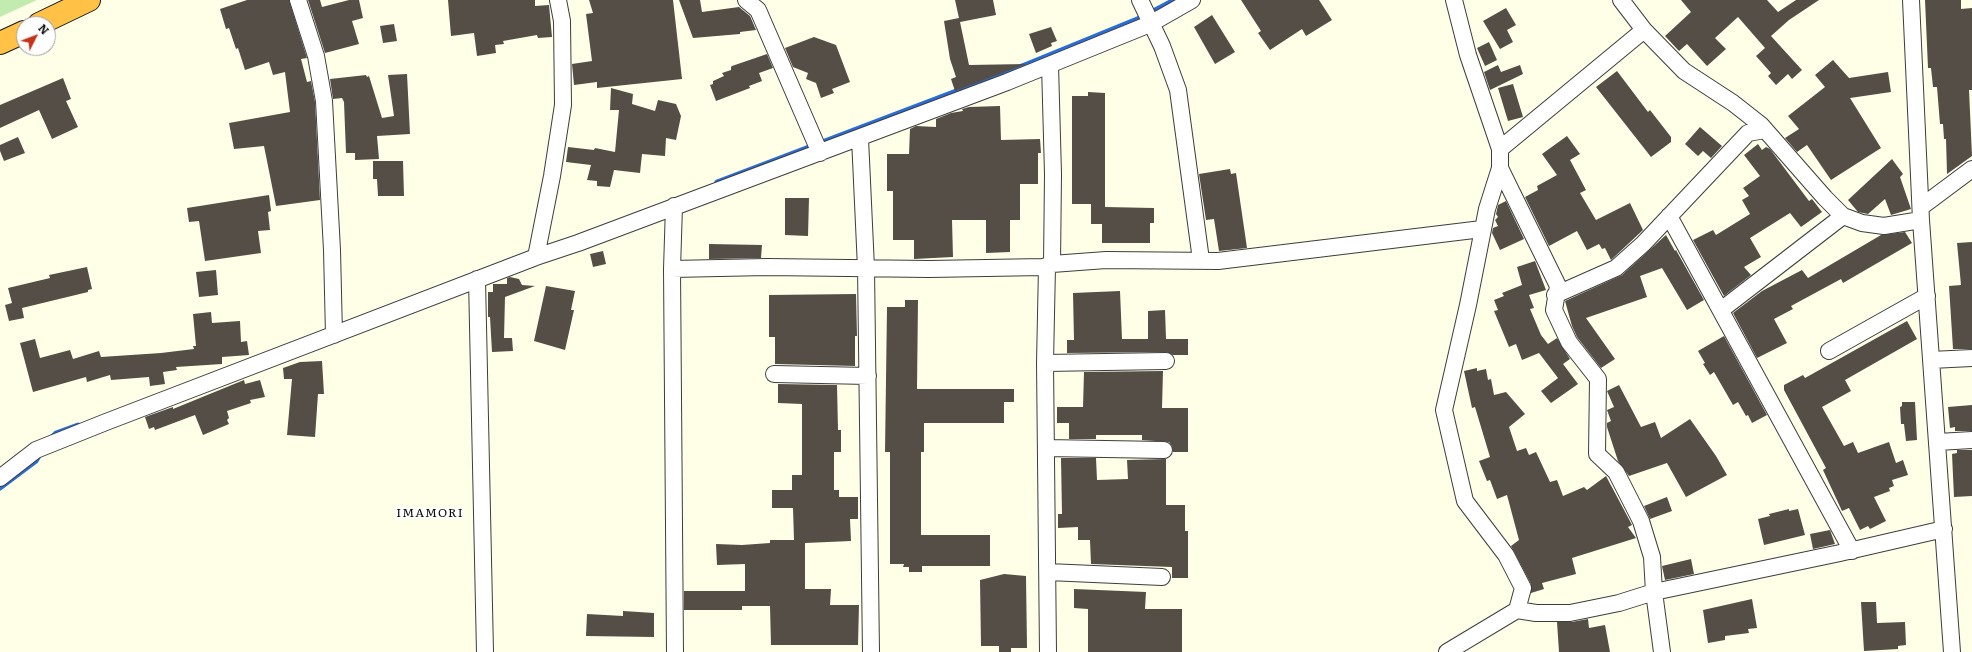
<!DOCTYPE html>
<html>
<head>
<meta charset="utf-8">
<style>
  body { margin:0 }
  #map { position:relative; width:1972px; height:652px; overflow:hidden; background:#ffffe8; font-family:Literata,serif }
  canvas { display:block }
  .north { position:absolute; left:16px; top:16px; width:40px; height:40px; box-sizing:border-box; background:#fff; border:1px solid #9d9d9d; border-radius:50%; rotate:48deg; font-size:11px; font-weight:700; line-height:16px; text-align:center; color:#0a0a0a }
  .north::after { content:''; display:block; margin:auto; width:14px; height:18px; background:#c43418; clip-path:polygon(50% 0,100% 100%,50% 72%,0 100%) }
</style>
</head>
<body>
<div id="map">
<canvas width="1972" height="652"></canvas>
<div class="north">N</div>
</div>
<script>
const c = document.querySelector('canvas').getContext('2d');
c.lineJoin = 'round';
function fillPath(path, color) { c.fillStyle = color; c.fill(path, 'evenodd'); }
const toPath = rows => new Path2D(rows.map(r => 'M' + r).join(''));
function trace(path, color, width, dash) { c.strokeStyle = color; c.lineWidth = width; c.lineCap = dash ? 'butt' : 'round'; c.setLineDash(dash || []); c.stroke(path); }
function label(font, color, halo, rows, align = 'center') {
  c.font = font + ' Literata,serif'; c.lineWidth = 4; c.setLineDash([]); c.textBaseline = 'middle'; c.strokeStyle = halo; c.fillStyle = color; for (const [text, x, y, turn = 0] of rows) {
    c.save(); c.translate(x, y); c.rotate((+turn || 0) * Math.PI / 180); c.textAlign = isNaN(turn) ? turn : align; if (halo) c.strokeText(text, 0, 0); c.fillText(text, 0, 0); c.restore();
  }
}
const green = toPath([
  [0,0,37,0,0,17]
]);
const stream = toPath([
  [717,182,1027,64,1142,17,1174,0],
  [50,439,56,433,78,425],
  [0,488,36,461,40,454]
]);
const building = toPath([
  [247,0,289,0,307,58,301,59,307,82,311,81,315,102,320,200,276,206,264,146,234,149,229,123,290,112,285,72,273,75,269,62,245,70,238,48,236,49,229,28,226,29,220,9],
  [308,0,320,0,322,7,349,0,359,0,363,18,352,21,359,44,325,53],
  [448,0,535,0,535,6,549,5,552,37,538,38,537,35,503,41,504,44,495,45,496,53,477,56,474,33,451,36],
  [589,0,673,0,682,79,597,88,597,82,574,85,572,64,592,61,586,14,593,13],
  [679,0,700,0,702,12,739,7,750,16,756,30,740,32,740,34,693,38],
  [955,0,993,0,996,15,960,22,969,65,1026,64,955,91,951,79,956,77,950,59,944,21,959,18],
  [1241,0,1319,0,1332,20,1306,36,1302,29,1270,50,1258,33,1261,31],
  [1681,0,1767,0,1778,12,1796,0,1819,0,1789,20,1771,36,1802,70,1792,79,1788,74,1776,85,1768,76,1771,73,1756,56,1765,48,1738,17,1715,38,1726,49,1707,66,1687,44,1679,51,1665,36,1691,12],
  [1925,0,1961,0,1961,9,1972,8,1972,90,1969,90,1972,156,1947,174,1946,139,1944,139,1943,124,1940,124,1937,87,1933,87,1931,68,1928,68],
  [1506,8,1516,25,1507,30,1513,42,1500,49,1483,21],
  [1212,15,1235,52,1215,64,1194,27],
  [394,24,397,41,383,43,380,26],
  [1051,27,1057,41,1051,43,1052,46,1036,53,1029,34],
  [814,37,836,45,850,82,832,89,834,93,821,98,816,83,806,79,808,73,793,67,785,48],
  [1489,42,1497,60,1485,66,1477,48],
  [767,54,773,68,759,73,762,81,749,86,750,88,716,101,710,85,713,84,713,81,724,76,722,73,731,70,731,67,732,66],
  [1833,60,1849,78,1888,72,1891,92,1850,98,1881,148,1831,180,1807,145,1797,152,1785,138,1799,129,1788,116,1825,87,1815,75],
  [1498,65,1501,72,1520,65,1523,74,1490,90,1484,72],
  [1617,71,1648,112,1650,110,1671,137,1671,142,1651,157,1596,87],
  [407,74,410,134,377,136,379,159,355,160,355,153,346,153,344,102,342,98,333,99,330,79,366,75,367,77,369,76,382,118,394,116,388,75],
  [63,78,71,99,66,101,78,127,52,139,39,110,0,128,0,105],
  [1513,84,1523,117,1508,121,1498,88],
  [611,88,633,94,632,104,655,111,658,100,676,104,681,116,676,140,666,138,665,156,642,154,640,173,614,170,610,187,597,186,597,181,587,180,591,165,566,162,568,147,594,150,595,148,615,152,619,110,610,110],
  [1088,92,1105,93,1105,207,1154,208,1154,223,1150,223,1150,243,1102,243,1102,224,1091,224,1091,204,1072,204,1072,96,1088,96],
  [1000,106,1001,140,1040,139,1041,153,1038,153,1038,184,1020,184,1020,220,1010,220,1010,252,986,253,986,220,952,220,953,257,914,259,914,240,893,240,893,191,887,191,887,154,909,154,910,129,916,126,936,127,936,119,951,113,963,111,962,109,969,107],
  [1700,127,1722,146,1711,158,1703,151,1698,156,1685,144],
  [1567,136,1580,154,1570,160,1586,190,1580,193,1596,220,1630,203,1643,230,1611,260,1605,248,1602,249,1599,244,1587,250,1577,231,1549,246,1525,197,1538,190,1537,186,1557,175,1542,154],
  [18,137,25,153,4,161,0,151,0,145],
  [1758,144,1762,150,1766,147,1770,149,1809,201,1812,199,1822,212,1801,227,1790,213,1750,238,1761,257,1744,267,1751,275,1724,296,1693,240,1713,230,1716,235,1750,214,1742,200,1749,196,1743,188,1760,176,1744,155],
  [1892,159,1903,174,1900,177,1911,209,1891,215,1885,199,1868,214,1858,212,1848,200],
  [373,161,403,161,404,196,378,196,377,179,373,179],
  [1230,169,1231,174,1236,173,1247,248,1219,251,1214,219,1206,220,1199,174],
  [269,195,271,211,268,212,270,230,258,231,261,253,205,261,199,221,189,222,187,208],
  [785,198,809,198,808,236,785,235],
  [1506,201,1524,239,1500,250,1492,233,1493,228,1498,226,1495,220,1498,217,1496,214,1498,205],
  [1905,232,1912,243,1843,283,1841,279,1791,306,1793,309,1774,319,1787,343,1757,358,1733,313,1762,291,1802,270,1808,278,1881,235],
  [1666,235,1675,251,1676,250,1704,300,1687,310,1662,268,1640,276,1647,297,1586,318,1615,359,1601,368,1577,337,1572,326,1565,301,1622,275],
  [1972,242,1972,349,1953,349,1949,286,1961,285,1957,243],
  [709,244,762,245,761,258,709,259],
  [603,251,606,264,593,267,590,254],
  [1535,261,1546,290,1529,295,1534,308,1530,309,1541,335,1548,344,1557,338,1570,359,1563,364,1578,384,1551,403,1541,391,1558,378,1539,353,1522,360,1516,344,1509,347,1494,311,1498,310,1494,300,1504,296,1502,293,1522,285,1517,267],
  [87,267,92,289,88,290,88,292,22,308,24,318,9,321,5,305,12,303,8,288,50,278,49,275],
  [216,270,218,295,199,297,196,272],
  [510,277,519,279,522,285,535,286,505,297,504,338,512,338,513,351,492,352,490,317,488,317,488,292,493,292,493,284,507,284,507,278],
  [546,286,575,291,571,310,574,310,565,350,534,341],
  [1120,291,1122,339,1148,339,1148,311,1165,310,1166,339,1188,339,1188,355,1173,355,1166,352,1067,353,1067,340,1074,340,1073,293],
  [856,294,857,336,855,336,855,366,775,364,775,337,769,337,769,295],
  [905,300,918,300,917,389,1014,389,1014,402,1004,402,1004,423,924,423,924,452,921,452,921,535,990,535,990,566,922,566,922,572,909,572,909,567,903,567,904,564,890,564,890,452,885,452,887,307,905,307],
  [211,312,212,323,240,321,241,342,247,341,249,355,222,357,222,364,176,367,177,370,163,372,165,384,150,386,149,377,111,380,110,375,87,382,86,377,33,392,20,343,35,339,40,358,70,350,73,359,99,351,101,357,161,353,194,349,193,346,196,346,193,314],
  [1907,321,1917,339,1845,380,1851,391,1822,407,1844,446,1853,442,1858,453,1889,442,1896,463,1903,460,1908,475,1892,480,1894,486,1889,488,1890,491,1874,497,1886,521,1870,529,1868,526,1860,530,1849,508,1842,511,1823,470,1826,468,1784,390,1784,385,1803,375,1805,378],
  [1724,336,1767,415,1752,423,1748,415,1746,416,1738,402,1733,405,1714,372,1710,375,1703,364,1705,363,1698,351],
  [322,361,324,394,318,394,315,437,287,435,292,379,284,379,283,368,300,362],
  [1477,368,1477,371,1486,369,1488,380,1491,379,1494,395,1506,392,1525,414,1509,427,1517,451,1526,448,1529,455,1536,452,1550,482,1557,480,1563,496,1584,487,1587,490,1606,476,1632,525,1628,527,1636,538,1572,558,1576,574,1542,583,1544,589,1531,593,1531,584,1511,546,1519,540,1507,495,1497,499,1490,480,1487,481,1479,461,1490,457,1475,407,1472,408,1464,371],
  [1163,371,1162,408,1188,408,1188,452,1173,452,1172,446,1169,442,1142,440,1142,435,1096,435,1096,439,1069,439,1069,423,1057,423,1057,407,1083,407,1084,372],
  [244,380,245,384,260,380,265,397,250,400,251,403,227,411,229,418,227,420,229,424,203,435,195,415,155,430,154,427,149,429,145,417,173,407,173,409],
  [778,384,837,385,838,430,841,430,841,452,834,452,834,490,839,490,839,497,858,497,858,519,850,519,851,541,805,543,805,589,831,589,830,605,859,605,858,645,771,645,770,606,742,606,742,610,684,610,684,591,745,591,745,564,717,565,716,544,742,545,770,543,770,540,794,540,793,508,772,508,772,490,792,490,792,475,802,475,802,404,778,403],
  [1619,385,1641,427,1655,422,1661,438,1690,419,1716,456,1727,475,1686,497,1667,463,1629,476,1618,461,1607,427,1607,423,1611,421,1607,410,1614,407,1607,391],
  [1902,402,1915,402,1917,440,1906,441,1904,424,1901,424,1900,407,1902,406],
  [1972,405,1972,431,1955,431,1955,427,1950,428,1948,407],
  [1957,450,1972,450,1972,496,1954,497,1952,454,1957,453],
  [1061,458,1096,458,1097,480,1128,479,1127,460,1166,459,1166,505,1185,505,1185,531,1188,531,1188,578,1172,578,1172,567,1091,564,1090,540,1078,540,1078,527,1058,528,1058,514,1062,514],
  [1667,497,1672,511,1650,519,1644,506],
  [1789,509,1789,511,1798,509,1805,535,1764,545,1758,519,1770,516,1769,514],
  [1830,530,1835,544,1813,549,1810,534],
  [1691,559,1694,574,1665,580,1662,566],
  [1004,574,1026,576,1027,648,1011,648,1011,652,999,652,999,646,981,646,980,580],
  [1074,589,1146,592,1145,609,1182,609,1182,652,1088,652,1088,609,1074,608],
  [1752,599,1757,628,1748,629,1749,633,1725,636,1725,640,1708,643,1703,610],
  [1861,602,1876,602,1877,623,1905,622,1906,645,1898,646,1898,649,1864,651],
  [623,611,654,613,654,637,586,636,587,614,623,616],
  [1588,619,1589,628,1605,625,1610,652,1559,652,1557,622,1572,622]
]);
const minor = toPath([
  [298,0,316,56,324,101,332,250,334,335],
  [746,0,758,10,820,153],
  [1140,0,1162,46,1178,90,1201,260],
  [1454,0,1468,55,1500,149,1500,168,1487,209,1468,305,1444,410,1465,501,1506,555,1523,588,1517,610],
  [1621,0,1644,30,1684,71,1733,103,1761,125,1825,198,1843,216,1862,223,1884,226,1921,220],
  [1911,0,1921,220,1952,652],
  [1050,65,1053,174,1052,264],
  [860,138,866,268,871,652],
  [1500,149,1644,30],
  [1500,168,1558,286,1554,310,1569,342,1598,379,1597,454,1616,472,1641,521,1652,557,1654,592,1662,652],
  [674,206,672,269,675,652],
  [1921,207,1972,169],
  [1669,216,1852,551],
  [536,257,552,176,563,105,562,21,558,0],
  [1047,266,1045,363,1048,652],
  [672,269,767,267,929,269,1043,267,1052,264,1106,260,1218,261,1482,229],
  [477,279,485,652],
  [1555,295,1616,268,1643,244,1748,133,1765,130],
  [1721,310,1843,216],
  [1829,351,1927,296],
  [1931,360,1972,358],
  [1045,363,1166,361],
  [774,374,868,376],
  [1938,442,1972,440],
  [1046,448,1164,450],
  [0,478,36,450,106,422,536,257,578,243,1007,82,1150,24,1192,0],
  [1048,572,1162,577],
  [1447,652,1517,610,1536,613,1570,613,1619,603,1654,592,1840,553,1944,529]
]);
const highway = toPath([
  [39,24,89,0],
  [0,43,24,32]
]);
const quarterNames = [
  ["IMAMORI",430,513]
];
fillPath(green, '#c2ecaf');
trace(stream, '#286dd8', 5);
fillPath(building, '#544e46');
trace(minor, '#3d3d3d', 18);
trace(highway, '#1b1b1b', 24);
trace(minor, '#fff', 16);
trace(highway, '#ffc146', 22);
c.letterSpacing = '1px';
label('12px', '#0a0a0a', '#fff', quarterNames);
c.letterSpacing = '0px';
</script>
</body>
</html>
